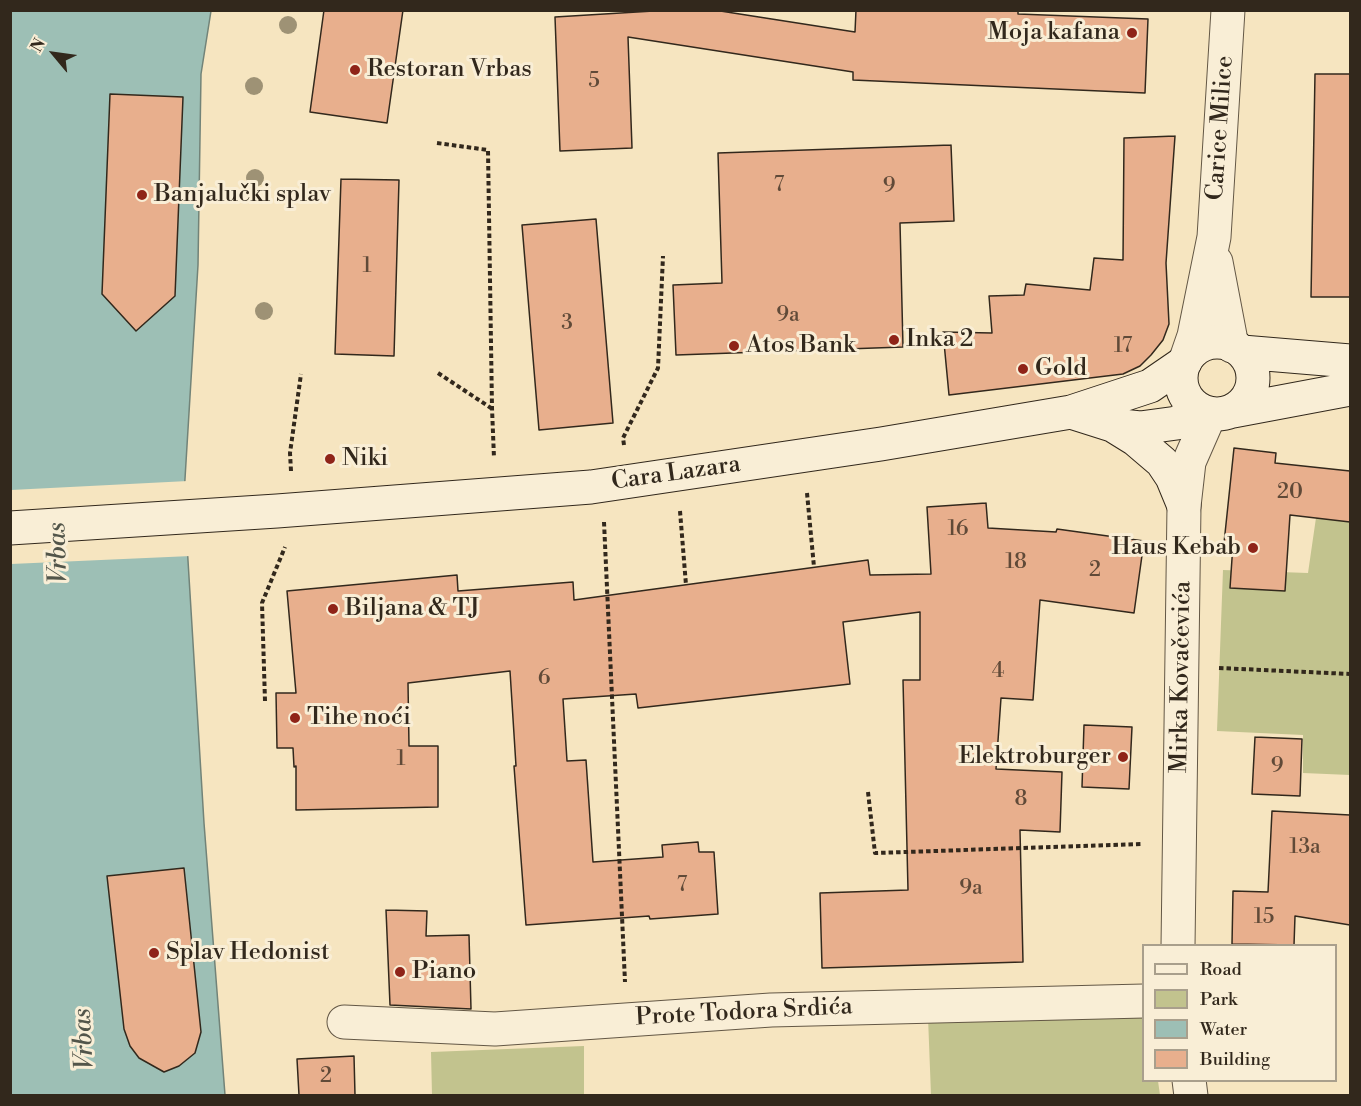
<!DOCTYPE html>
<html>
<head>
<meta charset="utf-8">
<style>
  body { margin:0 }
  #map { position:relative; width:1361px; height:1106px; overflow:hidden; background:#f6e5c0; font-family:"Libre Bodoni",serif }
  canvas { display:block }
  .frame { position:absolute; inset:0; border:12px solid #32281c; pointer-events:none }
  .legend { position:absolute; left:1142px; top:944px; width:195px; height:138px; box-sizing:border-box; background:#f9eed6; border:2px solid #a99f8c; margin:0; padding:8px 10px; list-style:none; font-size:18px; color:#32281c }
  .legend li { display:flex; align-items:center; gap:12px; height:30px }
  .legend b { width:30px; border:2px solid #a99f8c }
  .north { position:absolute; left:24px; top:24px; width:60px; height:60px; -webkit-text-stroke:4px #f9eed6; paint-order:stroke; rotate:299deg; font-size:16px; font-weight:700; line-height:24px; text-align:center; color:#32281c }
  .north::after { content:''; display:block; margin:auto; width:21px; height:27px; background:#32281c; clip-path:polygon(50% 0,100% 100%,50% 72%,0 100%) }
</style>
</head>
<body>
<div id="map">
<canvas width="1361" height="1106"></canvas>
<div class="frame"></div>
<ul class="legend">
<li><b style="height:8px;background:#f9eed6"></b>Road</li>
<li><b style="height:16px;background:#c2c38e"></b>Park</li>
<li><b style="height:16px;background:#9dbfb5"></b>Water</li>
<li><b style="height:16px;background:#e8af8d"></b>Building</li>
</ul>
<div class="north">N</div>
</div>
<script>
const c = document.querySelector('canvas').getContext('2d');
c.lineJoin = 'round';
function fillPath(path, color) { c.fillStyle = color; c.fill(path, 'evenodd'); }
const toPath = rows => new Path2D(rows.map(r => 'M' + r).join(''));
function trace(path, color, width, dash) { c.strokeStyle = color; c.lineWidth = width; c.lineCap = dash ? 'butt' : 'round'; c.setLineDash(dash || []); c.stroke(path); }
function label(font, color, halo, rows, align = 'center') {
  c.font = font + ' "Libre Bodoni",serif'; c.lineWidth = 6; c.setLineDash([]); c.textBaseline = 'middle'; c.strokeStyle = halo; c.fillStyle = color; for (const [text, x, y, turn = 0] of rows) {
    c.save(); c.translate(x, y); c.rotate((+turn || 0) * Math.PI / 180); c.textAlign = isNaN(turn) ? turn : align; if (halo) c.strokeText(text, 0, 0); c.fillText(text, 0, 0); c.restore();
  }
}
const green = toPath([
  [1318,504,1350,508,1350,775,1303,773,1303,735,1217,731,1223,570,1308,573],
  [1143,1016,1144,1080,1158,1081,1160,1095,931,1095,928,1017],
  [584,1046,584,1095,432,1095,431,1052]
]);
const water = toPath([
  [10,11,211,11,201,74,198,265,184,495,204,823,225,1095,11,1095,10,11]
]);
const pier = toPath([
  [188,481,191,556,11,564,11,490]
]);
const building = toPath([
  [324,10,403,10,387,123,310,112,324,10],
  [670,10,714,10,855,32,856,10,1018,10,1018,14,1148,19,1145,93,853,80,853,72,628,37,632,148,560,151,555,17,670,10],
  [1315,74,1350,74,1350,297,1311,297,1315,74],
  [110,94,183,97,175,296,136,331,102,294,110,94],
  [1175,136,1166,263,1169,324,1163,340,1151,355,1140,366,1123,374,949,395,943,332,992,333,989,296,1024,295,1026,284,1090,290,1094,258,1123,260,1124,138,1175,136],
  [951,145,954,221,900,223,903,347,676,355,673,285,722,283,718,153,951,145],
  [341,179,399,180,394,356,335,354,341,179],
  [596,219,613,423,539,430,522,225,596,219],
  [1234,448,1276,453,1275,463,1350,471,1350,522,1290,515,1285,591,1230,588,1233,544,1224,543,1234,448],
  [986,503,988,528,1056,532,1057,529,1144,541,1134,613,1040,600,1033,700,1001,698,996,769,1062,772,1060,832,1020,830,1023,962,822,968,820,893,908,890,903,680,920,680,920,612,843,622,850,684,638,708,636,694,563,699,567,761,586,760,593,862,663,857,662,845,698,842,699,852,714,852,718,914,650,919,649,916,526,925,514,766,516,766,510,671,408,683,409,746,438,746,438,807,296,810,296,766,294,767,293,748,277,748,276,693,296,693,287,591,457,575,458,591,573,582,574,600,868,560,870,575,931,574,927,507,986,503],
  [1084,725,1132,727,1129,789,1082,787,1084,725],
  [1255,737,1302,739,1300,796,1252,794,1255,737],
  [1272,811,1350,815,1350,925,1295,916,1294,945,1232,944,1233,891,1268,892,1272,811],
  [184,868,201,1032,195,1053,179,1066,164,1072,139,1058,130,1046,124,1029,107,876,184,868],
  [386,910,427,911,426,936,469,935,471,1009,390,1005,386,910],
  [354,1056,355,1095,299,1095,297,1059,354,1056]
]);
const path = toPath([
  [437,143,488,150,492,408,494,458],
  [438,373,491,408],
  [624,445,623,438,658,368,663,256],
  [291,471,290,453,301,374],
  [807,493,814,567],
  [680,511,686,585],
  [604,522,625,982],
  [1219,668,1350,674],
  [265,701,262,603,285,547],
  [868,792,875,853,1143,844]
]);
const street = toPath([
  [1216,262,1232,346],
  [1185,362,1194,336,1214,237,1228,10],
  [1178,946,1184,506,1189,462,1210,414],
  [344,1022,495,1029,771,1010,1144,1001],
  [1189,1080,1191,1096]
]);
const secondary = toPath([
  '1181 378a36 36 0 1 1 72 0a36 36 0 1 1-72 0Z',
  [1242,352,1350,361],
  [1233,411,1350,389],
  [1071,412,1112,425,1140,428,1177,423,1199,410],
  [1114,426,1135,439,1162,462,1172,477,1184,506],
  [10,528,277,511,591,487,881,444,1071,412,1150,386,1185,362]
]);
const trees = [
  [288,25],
  [254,86],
  [255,178],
  [264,311]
];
const markers = [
  [1132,33,6,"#8f2418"],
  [355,70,6,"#8f2418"],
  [142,195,6,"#8f2418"],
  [894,340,6,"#8f2418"],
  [734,346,6,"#8f2418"],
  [1023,369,6,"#8f2418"],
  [330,459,6,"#8f2418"],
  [1253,548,6,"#8f2418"],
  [333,609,6,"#8f2418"],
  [295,718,6,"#8f2418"],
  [1123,757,6,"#8f2418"],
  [154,953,6,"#8f2418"],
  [400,972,6,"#8f2418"]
];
const numberNames = [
  ["5",594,82],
  ["7",779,186],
  ["9",889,187],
  ["1",367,267],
  ["9a",788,316],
  ["3",567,324],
  ["17",1123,347],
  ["20",1290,493],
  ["16",958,530],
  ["18",1016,563],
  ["2",1095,571],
  ["4",998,672],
  ["6",544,679],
  ["1",401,760],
  ["9",1277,767],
  ["8",1021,800],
  ["13a",1305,848],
  ["7",682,886],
  ["9a",971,889],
  ["15",1264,918],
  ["2",326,1077]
];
const poiNames = [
  ["Moja kafana",1120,33,"right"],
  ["Restoran Vrbas",367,70],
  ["Banjalučki splav",154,195],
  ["Inka 2",906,340],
  ["Atos Bank",746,346],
  ["Gold",1035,369],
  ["Niki",342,459],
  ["Haus Kebab",1241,548,"right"],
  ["Biljana & TJ",345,609],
  ["Tihe noći",307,718],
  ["Elektroburger",1111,757,"right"],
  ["Splav Hedonist",166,953],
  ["Piano",412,972]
];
const streetNames = [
  ["Carice Milice",1221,128,-86],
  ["Cara Lazara",676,474,-8],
  ["Mirka Kovačevića",1182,677,-89],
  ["Prote Todora Srdića",744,1013,-3]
];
const waterNames = [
  ["Vrbas",59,553,-92],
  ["Vrbas",85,1039,-93]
];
fillPath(green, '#c2c38e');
fillPath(water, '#9dbfb5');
trace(water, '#728378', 1.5);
fillPath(pier, '#f6e5c0');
fillPath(building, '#e8af8d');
trace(building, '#32281c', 1.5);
trace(street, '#635745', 35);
trace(secondary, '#32281c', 35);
trace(path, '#32281c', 4, [4.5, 3]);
trace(street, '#f9eed6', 33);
trace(secondary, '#f9eed6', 33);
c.fillStyle = '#9e9275';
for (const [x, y] of trees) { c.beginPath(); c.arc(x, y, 9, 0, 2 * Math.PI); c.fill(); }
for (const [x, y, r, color] of markers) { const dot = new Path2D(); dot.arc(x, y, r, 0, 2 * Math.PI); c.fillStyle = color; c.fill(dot); trace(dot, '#f9eed6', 2); }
label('21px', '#604a38', null, numberNames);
label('24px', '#32281c', '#f9eed6', poiNames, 'left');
label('24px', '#32281c', '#f9eed6', streetNames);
label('italic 26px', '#52554a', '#f9eed6', waterNames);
</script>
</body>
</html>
